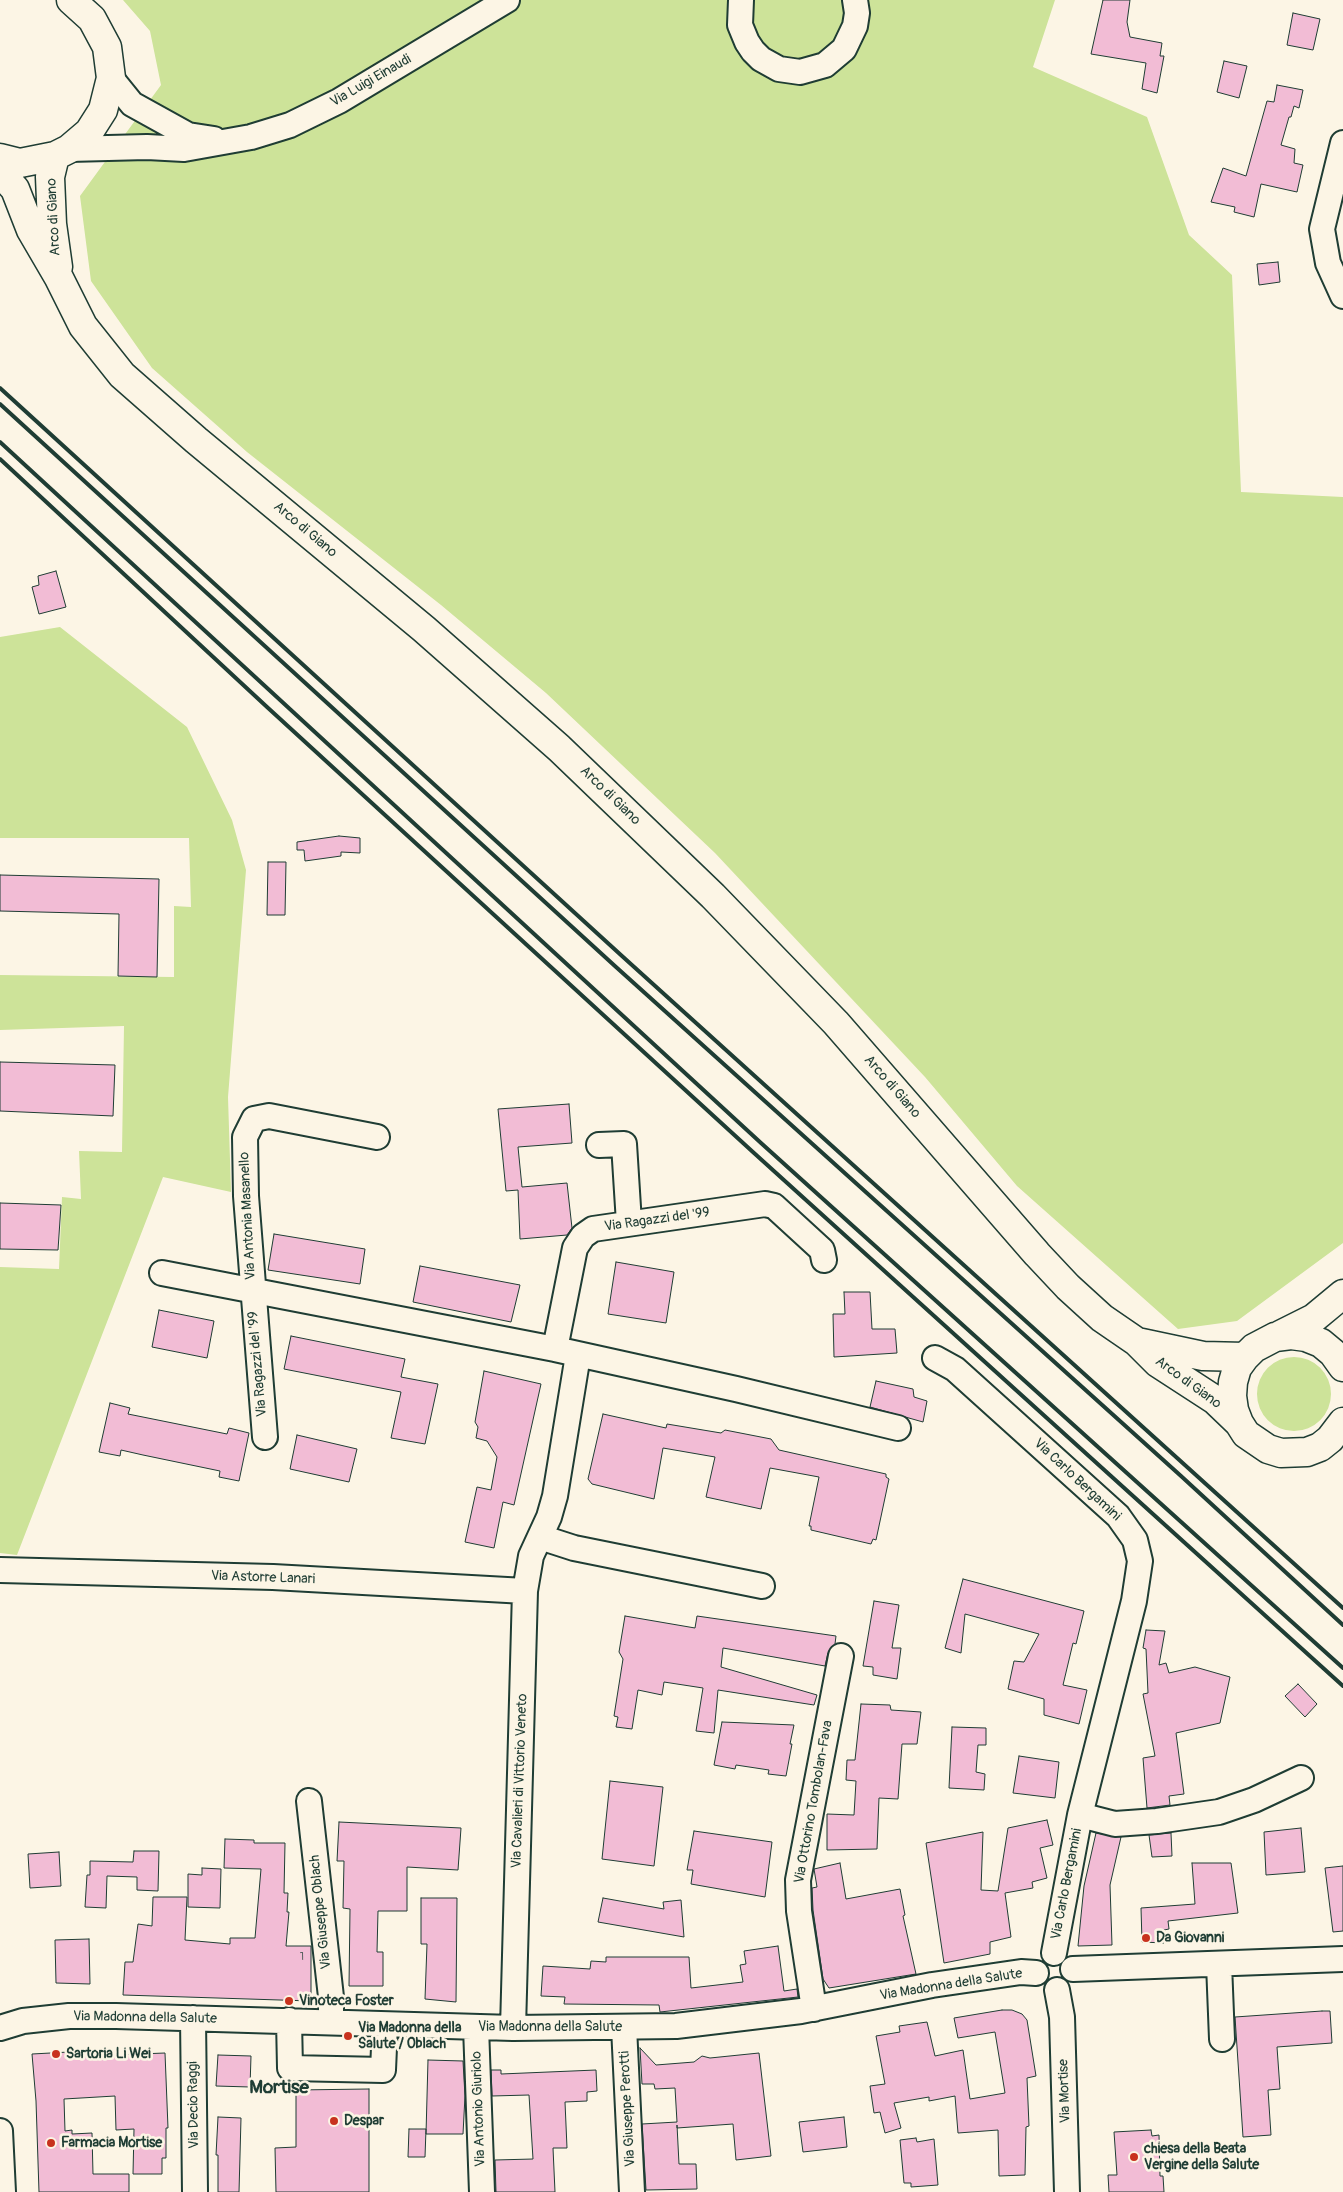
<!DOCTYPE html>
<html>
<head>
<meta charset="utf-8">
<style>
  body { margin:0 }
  canvas { display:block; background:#fcf5e5 }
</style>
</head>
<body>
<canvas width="1343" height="2192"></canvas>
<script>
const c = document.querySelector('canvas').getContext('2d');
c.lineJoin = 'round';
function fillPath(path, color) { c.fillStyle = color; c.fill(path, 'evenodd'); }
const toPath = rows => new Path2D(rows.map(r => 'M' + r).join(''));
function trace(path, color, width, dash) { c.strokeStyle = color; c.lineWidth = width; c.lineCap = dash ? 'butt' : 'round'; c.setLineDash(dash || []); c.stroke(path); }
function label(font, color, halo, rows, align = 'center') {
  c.font = font + ' Pangolin,sans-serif'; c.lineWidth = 5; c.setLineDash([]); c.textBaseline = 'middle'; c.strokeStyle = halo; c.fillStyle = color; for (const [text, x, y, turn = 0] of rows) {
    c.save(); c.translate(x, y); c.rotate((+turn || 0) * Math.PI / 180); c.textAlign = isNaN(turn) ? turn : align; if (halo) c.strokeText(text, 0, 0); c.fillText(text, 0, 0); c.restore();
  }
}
const green = toPath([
  [123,0,1055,0,1033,67,1147,117,1189,235,1232,275,1241,492,1343,497,1343,1243,1237,1321,1178,1329,1017,1186,925,1077,715,853,546,693,441,605,247,452,152,368,91,281,80,196,161,85,150,31],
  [60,627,187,727,232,820,246,870,228,1097,231,1192,163,1177,17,1555,0,1553,0,1267,59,1269,62,1197,81,1199,79,1151,122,1152,124,1026,0,1030,0,975,174,977,174,906,191,907,189,838,0,838,0,637],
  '1257 1394a37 37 0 1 1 74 0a37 37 0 1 1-74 0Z'
]);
const building = toPath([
  [1103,0,1130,0,1127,22,1130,37,1162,43,1160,56,1164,56,1157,93,1142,89,1146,63,1091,54,1103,0],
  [1293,13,1320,19,1313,50,1287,45,1293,13],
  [1224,61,1247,66,1239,98,1217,92,1224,61],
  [1277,85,1303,90,1299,108,1294,106,1291,117,1289,117,1281,145,1295,149,1294,163,1303,165,1297,192,1261,184,1254,217,1234,212,1235,207,1211,202,1223,168,1246,176,1267,101,1274,102,1277,85],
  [1278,262,1280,282,1259,285,1257,264,1278,262],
  [56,571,66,607,39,614,32,587,39,585,38,576,56,571],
  [339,836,360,838,360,853,341,852,341,856,305,861,304,850,297,850,297,842,339,836],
  [268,862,286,862,285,915,267,915,268,862],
  [0,875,159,879,157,977,118,976,119,914,0,911,0,875],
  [0,1062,115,1065,113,1116,0,1111,0,1062],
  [569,1104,572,1143,518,1147,522,1187,567,1183,572,1228,567,1235,520,1239,518,1190,506,1191,498,1109,569,1104],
  [0,1203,61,1205,58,1250,0,1249,0,1203],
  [274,1234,365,1249,360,1284,268,1270,274,1234],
  [616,1262,674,1272,666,1323,608,1314,616,1262],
  [420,1266,520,1285,511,1322,413,1302,420,1266],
  [844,1292,870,1292,872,1329,895,1329,897,1353,834,1357,833,1314,845,1314,844,1292],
  [159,1310,214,1321,207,1358,152,1347,159,1310],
  [291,1336,405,1359,401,1377,438,1384,425,1444,391,1438,401,1392,284,1369,291,1336],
  [484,1371,541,1384,514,1505,503,1502,494,1548,465,1542,477,1487,491,1490,497,1457,487,1441,476,1438,478,1427,475,1422,484,1371],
  [876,1381,913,1389,914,1397,927,1401,923,1422,870,1407,876,1381],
  [110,1403,130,1408,128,1414,227,1434,229,1428,249,1433,239,1481,219,1477,220,1471,143,1455,121,1450,120,1456,99,1452,110,1403],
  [603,1414,666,1428,667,1424,721,1433,725,1430,771,1439,779,1450,886,1474,886,1477,889,1479,876,1540,873,1539,871,1544,811,1530,811,1526,809,1526,819,1477,770,1468,761,1509,706,1497,715,1457,663,1448,654,1499,592,1484,588,1479,603,1414],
  [297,1435,357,1449,349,1482,290,1469,297,1435],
  [963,1579,1084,1611,1076,1644,1073,1643,1063,1685,1087,1690,1079,1724,1044,1715,1044,1699,1008,1689,1014,1661,1024,1662,1039,1634,965,1614,961,1653,945,1648,963,1579],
  [874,1601,899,1605,892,1648,901,1648,897,1679,873,1675,873,1667,863,1666,874,1601],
  [625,1616,695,1628,697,1616,836,1636,835,1644,828,1653,825,1666,723,1648,721,1667,817,1695,814,1705,718,1690,714,1733,696,1731,703,1688,664,1682,662,1695,638,1690,632,1729,616,1727,618,1717,614,1716,623,1659,619,1652,625,1616],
  [1146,1630,1165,1631,1159,1665,1166,1663,1169,1673,1195,1667,1230,1677,1220,1723,1176,1733,1184,1794,1169,1796,1170,1805,1147,1808,1143,1758,1155,1756,1143,1694,1148,1693,1146,1649,1143,1648,1146,1630],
  [1298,1684,1317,1704,1305,1717,1285,1696,1298,1684],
  [861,1704,890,1705,891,1710,921,1712,917,1744,902,1744,898,1799,879,1798,877,1849,827,1850,827,1814,854,1815,856,1781,846,1780,847,1760,855,1760,861,1704],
  [722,1722,794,1725,790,1744,792,1744,786,1776,768,1774,769,1770,736,1765,735,1769,714,1765,722,1722],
  [952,1727,986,1728,986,1745,978,1745,976,1772,985,1774,984,1790,949,1788,952,1727],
  [1019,1756,1059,1762,1055,1798,1013,1793,1019,1756],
  [610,1781,663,1787,654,1866,602,1859,610,1781],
  [1047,1820,1053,1845,1040,1848,1047,1878,1032,1882,1033,1888,1005,1893,1011,1937,990,1942,990,1954,944,1963,926,1843,983,1832,981,1890,998,1891,1008,1828,1047,1820],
  [339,1822,461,1828,458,1870,407,1867,407,1911,378,1911,377,1952,383,1952,383,1986,349,1986,350,1909,343,1908,344,1861,337,1861,339,1822],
  [1301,1828,1305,1872,1266,1875,1264,1832,1301,1828],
  [694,1831,772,1842,765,1897,691,1884,693,1870,687,1870,694,1831],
  [1096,1833,1121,1837,1110,1885,1112,1945,1078,1946,1084,1886,1096,1833],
  [1171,1833,1172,1856,1152,1857,1149,1835,1171,1833],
  [225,1839,254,1840,254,1843,285,1843,284,1893,288,1893,287,1912,289,1912,286,1946,311,1946,311,2001,123,1995,125,1962,133,1962,138,1924,152,1926,153,1897,187,1897,185,1940,230,1944,230,1938,255,1938,261,1869,224,1868,225,1839],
  [134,1851,159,1851,158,1891,137,1890,137,1877,107,1876,106,1908,85,1907,87,1875,90,1875,90,1861,133,1862,134,1851],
  [59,1852,61,1886,30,1888,28,1854,59,1852],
  [840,1863,846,1899,900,1889,905,1915,903,1916,916,1974,829,1988,823,1979,813,1910,812,1888,817,1887,814,1869,840,1863],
  [1192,1863,1231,1863,1238,1913,1168,1921,1169,1929,1164,1930,1164,1943,1142,1942,1141,1908,1195,1904,1192,1863],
  [1343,1866,1343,1931,1333,1932,1325,1868,1343,1866],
  [202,1868,221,1869,220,1908,188,1907,188,1874,202,1875,202,1868],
  [421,1898,457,1898,456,2002,425,1999,427,1944,421,1944,421,1898],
  [603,1898,664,1909,663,1902,681,1900,684,1937,598,1922,603,1898],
  [89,1939,90,1984,56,1983,55,1940,89,1939],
  [778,1946,784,1991,797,1989,798,1997,660,2012,659,2005,564,2004,565,1997,541,1996,543,1966,590,1969,591,1961,606,1962,606,1957,689,1957,691,1988,743,1982,740,1965,746,1964,744,1951,778,1946],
  [1002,2010,1012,2010,1022,2014,1027,2020,1036,2076,1027,2078,1029,2126,1026,2127,1025,2175,999,2176,998,2130,958,2133,955,2096,929,2101,929,2097,894,2103,901,2128,885,2133,880,2112,874,2113,870,2086,885,2084,876,2036,900,2032,899,2026,927,2022,935,2056,963,2050,970,2099,1005,2093,995,2032,958,2038,954,2018,1002,2010],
  [1322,2011,1330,2011,1332,2043,1277,2047,1280,2089,1268,2090,1271,2135,1243,2137,1235,2017,1322,2011],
  [640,2048,656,2065,694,2062,702,2056,710,2058,759,2053,771,2156,736,2160,733,2124,677,2128,677,2125,679,2164,696,2164,697,2189,646,2190,642,2124,677,2122,675,2088,655,2089,654,2084,642,2084,640,2048],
  [88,2051,88,2056,165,2053,168,2128,166,2128,166,2158,162,2158,162,2174,133,2174,134,2129,116,2130,115,2096,64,2099,65,2131,72,2130,72,2134,92,2133,93,2174,129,2174,129,2192,39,2192,36,2101,32,2054,88,2051],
  [218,2055,251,2056,250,2087,216,2086,218,2055],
  [428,2060,463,2061,465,2096,463,2134,426,2134,428,2060],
  [491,2070,501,2070,501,2074,596,2070,597,2091,587,2092,587,2101,565,2102,567,2148,553,2148,555,2192,496,2192,495,2160,533,2159,529,2095,492,2096,491,2070],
  [369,2089,369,2192,276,2192,275,2148,296,2147,296,2090,369,2089],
  [218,2117,241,2118,239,2192,218,2192,218,2155,216,2155,218,2117],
  [844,2117,847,2147,803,2152,799,2122,844,2117],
  [409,2129,426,2129,425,2157,408,2157,409,2129],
  [1151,2130,1152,2136,1159,2135,1160,2176,1163,2176,1164,2192,1109,2192,1108,2175,1117,2175,1114,2132,1151,2130],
  [916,2138,917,2142,934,2139,938,2185,911,2187,911,2183,904,2183,900,2140,916,2138]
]);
const minor = toPath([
  [741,0,740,25,747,42,753,51,761,59,779,69,800,72,825,65,844,49,855,26,857,13,855,0],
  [111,78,132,104,188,135,214,139],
  [1343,143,1322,229,1328,263,1343,296],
  [69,149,147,147,184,149,251,137,290,125,339,101,507,0],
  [599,1145,624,1144,629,1223],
  [162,1273,555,1349,736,1389,898,1428],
  [555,1349,575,1248,583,1236,593,1229,765,1204,774,1206,822,1250,824,1260],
  [935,1358,955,1369,1118,1516,1135,1540,1140,1561,1134,1601,1080,1815,1054,1953],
  [265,1437,246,1196,245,1137,254,1119,269,1116,377,1137],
  [540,1537,574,1548,762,1586],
  [0,1570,273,1577,525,1591],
  [309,1801,331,1997,331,2022],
  [1080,1815,1115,1824,1157,1821,1219,1812,1254,1800,1301,1778],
  [1219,1964,1222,2039],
  [1073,1969,1343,1959],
  [1057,1990,1062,2017,1067,2192],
  [814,2009,799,1911,798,1880,841,1656],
  [193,2018,195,2192],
  [289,2020,290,2068,383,2070,385,2025],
  [476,2027,482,2192],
  [624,2027,632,2192],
  [0,2028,23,2021,69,2016,116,2016,513,2028,676,2026,801,2011,932,1985,1021,1972,1036,1973],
  [513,2028,525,1591,531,1556,549,1517,555,1496,578,1355],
  [0,2131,3,2192]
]);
const major = toPath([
  [55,156,50,177,52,224,58,267],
  [0,158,20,163,55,156,69,149,89,132,103,110,111,78,107,47,92,19,71,0],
  [0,172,15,189,31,230,59,278,83,326,122,375,196,440,424,629,559,748,713,896,836,1023,1037,1254,1068,1287,1102,1318,1137,1342,1158,1363,1215,1400,1239,1423],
  [1280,1335,1314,1318,1343,1294],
  [1137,1342,1203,1356,1245,1357],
  [1343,1367,1333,1353,1321,1343,1306,1337,1291,1335,1275,1337,1254,1348,1245,1357,1237,1368,1233,1382,1232,1396,1234,1410,1239,1423,1246,1434,1268,1449,1281,1453,1307,1452,1320,1447,1330,1439,1343,1422]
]);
const rail = toPath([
  [0,388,622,956,1343,1608],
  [0,404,616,967,1181,1476,1343,1625],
  [0,442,761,1143,1343,1668],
  [0,459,267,707,754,1153,1343,1686]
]);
const markers = [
  [1146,1938,5,"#c8321e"],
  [289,2001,5,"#c8321e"],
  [348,2036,5,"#c8321e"],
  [56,2054,5,"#c8321e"],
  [334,2121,5,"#c8321e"],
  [51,2143,5,"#c8321e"],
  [1134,2157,5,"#c8321e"]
];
const numberNames = [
  ["1",302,1957]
];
const streetNames = [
  ["Via Luigi Einaudi",371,81,-30],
  ["Arco di Giano",54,217,-93],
  ["Arco di Giano",305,530,40],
  ["Arco di Giano",610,796,44],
  ["Arco di Giano",892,1087,49],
  ["Via Antonia Masanello",248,1216,-93],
  ["Via Ragazzi del '99",657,1220,-8],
  ["Via Ragazzi del '99",258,1364,-95],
  ["Arco di Giano",1188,1383,36],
  ["Via Carlo Bergamini",1077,1480,43],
  ["Via Astorre Lanari",263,1578,2],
  ["Via Cavalieri di Vittorio Veneto",520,1781,-88],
  ["Via Ottorino Tombolan-Fava",814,1802,-80],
  ["Via Carlo Bergamini",1067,1884,-79],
  ["Via Giuseppe Oblach",321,1912,-96],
  ["Via Madonna della Salute",951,1985,-9],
  ["Via Madonna della Salute",145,2018,1],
  ["Via Madonna della Salute",550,2027],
  ["Via Mortise",1065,2091,-92],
  ["Via Decio Raggi",194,2105,-91],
  ["Via Antonio Giuriolo",479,2109,-92],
  ["Via Giuseppe Perotti",628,2109,-93]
];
const poiNames = [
  ["Da Giovanni",1156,1938],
  ["Vinoteca Foster",299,2001],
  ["Via Madonna della",358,2028],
  ["Salute / Oblach",358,2044],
  ["Sartoria Li Wei",66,2054],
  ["Despar",344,2121],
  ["Farmacia Mortise",61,2143],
  ["chiesa della Beata",1144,2149],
  ["Vergine della Salute",1144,2165]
];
const districtNames = [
  ["Mortise",279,2088]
];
fillPath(green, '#cde399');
fillPath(building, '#f2bcd5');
trace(building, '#1f3d34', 1);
trace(minor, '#1f3d34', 28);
trace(major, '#1f3d34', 31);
trace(minor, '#fcf5e5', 24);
trace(major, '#fcf5e5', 28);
trace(rail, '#1f3d34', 4);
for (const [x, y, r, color] of markers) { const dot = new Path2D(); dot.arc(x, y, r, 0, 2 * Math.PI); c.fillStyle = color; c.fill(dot); trace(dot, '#fcf5e5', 2); }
label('11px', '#545d5c', null, numberNames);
label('14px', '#1f3d34', '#fcf5e5', streetNames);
label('bold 14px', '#1f3d34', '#fcf5e5', poiNames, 'left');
label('bold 19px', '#1f3d34', '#fcf5e5', districtNames);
</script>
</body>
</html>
